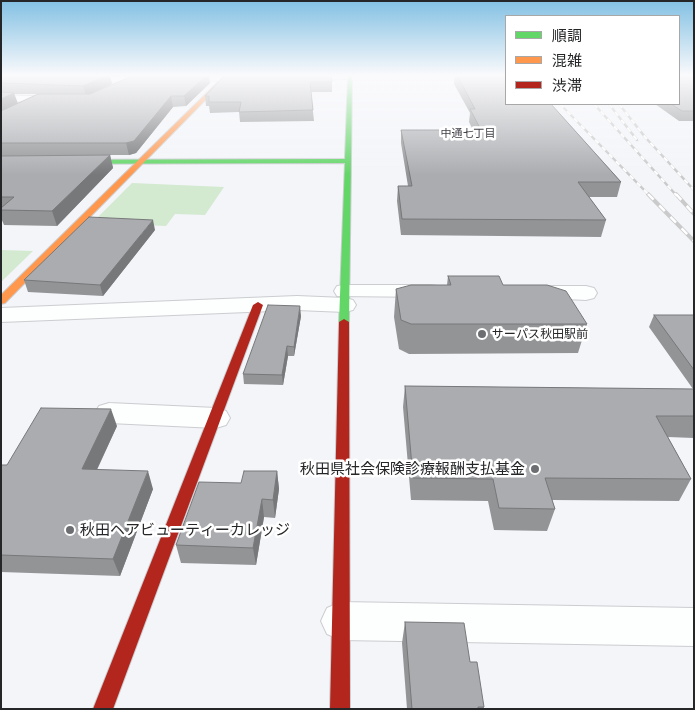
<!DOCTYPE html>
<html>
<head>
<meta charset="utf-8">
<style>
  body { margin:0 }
  #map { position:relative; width:695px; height:710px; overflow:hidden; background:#f3f5f9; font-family:"Golos Text","Noto Sans JP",sans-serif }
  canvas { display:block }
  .frame { position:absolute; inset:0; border:2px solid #252628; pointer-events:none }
  .legend { position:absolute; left:505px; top:15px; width:175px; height:90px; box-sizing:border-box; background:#fff; border:1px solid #a8a8a9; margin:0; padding:6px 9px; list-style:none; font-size:15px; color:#252628 }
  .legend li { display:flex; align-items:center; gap:10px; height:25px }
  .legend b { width:25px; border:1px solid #a8a8a9 }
</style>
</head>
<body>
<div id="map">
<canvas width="695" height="710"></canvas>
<div class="frame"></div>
<ul class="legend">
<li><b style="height:6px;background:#63d668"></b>順調</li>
<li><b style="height:6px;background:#ff974d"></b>混雑</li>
<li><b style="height:6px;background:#b3261e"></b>渋滞</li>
</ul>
</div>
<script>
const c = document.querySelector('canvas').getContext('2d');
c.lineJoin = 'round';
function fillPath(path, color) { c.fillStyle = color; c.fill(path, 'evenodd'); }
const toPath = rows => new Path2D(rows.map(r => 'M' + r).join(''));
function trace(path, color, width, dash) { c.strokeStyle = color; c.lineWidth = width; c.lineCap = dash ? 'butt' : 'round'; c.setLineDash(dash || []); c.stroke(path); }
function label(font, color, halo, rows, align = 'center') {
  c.font = font + ' "Golos Text","Noto Sans JP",sans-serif'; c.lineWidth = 5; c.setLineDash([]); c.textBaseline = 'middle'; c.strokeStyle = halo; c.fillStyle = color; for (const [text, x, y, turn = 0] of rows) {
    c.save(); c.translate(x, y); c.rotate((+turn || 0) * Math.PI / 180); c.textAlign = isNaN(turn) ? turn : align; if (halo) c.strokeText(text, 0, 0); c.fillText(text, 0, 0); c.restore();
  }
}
const green = toPath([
  [132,183,224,187,205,215,175,214,166,226,92,223],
  [1,250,33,251,1,282]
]);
const street = toPath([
  [255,75,255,79,251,80,76,83,71,80,76,77,255,75],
  [292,75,355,75,355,76,350,79,296,80,292,79,292,75],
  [1,95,61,97,67,100,61,103,1,101,1,95],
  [345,285,430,285,438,286,441,291,438,296,430,297,337,296,334,291,337,286,345,285],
  [533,286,586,286,594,288,597,293,594,298,586,300,525,297,522,292,525,287,533,286],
  [297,296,345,298,353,300,356,305,353,310,345,312,297,310,1,322,1,308,297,296],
  [109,403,216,408,226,411,230,418,226,425,216,428,109,423,99,420,95,413,99,406,109,403],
  [341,602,694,608,694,646,341,640,327,634,321,621,327,608,341,602]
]);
const fast = toPath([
  [348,75,352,75,349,322,348,324,340,324,339,322,345,163,1,164,1,160,345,159,348,75]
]);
const slow = toPath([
  [225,75,230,75,5,303,1,304,1,295,225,75]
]);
const jam = toPath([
  [258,302,263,305,113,709,93,709,253,305,258,302],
  [344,319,349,322,350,709,330,709,339,322,344,319]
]);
const railFar1 = toPath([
  [560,104,650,196],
  [594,104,677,196],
  [609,104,637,140],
  [619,104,645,137,694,190]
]);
const rail = toPath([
  [648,194,694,241],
  [676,194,694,214]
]);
const wall = toPath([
  [1,75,112,84,90,94,210,83,186,106,173,107,136,153,129,155,110,155,113,168,57,226,4,225,1,218],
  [14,94,38,94,18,104],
  [225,75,332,82,332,92,311,92,314,121,240,122,239,112,210,113,209,106,206,106,205,96],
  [455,75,506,75,506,104,552,104,552,105,621,182,617,197,589,197,606,220,601,237,401,235,397,201,398,186,408,186,401,143,401,130,473,130,469,122,470,113,454,84],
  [694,77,694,121,679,121,655,104,679,104],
  [155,230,103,296,28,292,24,280],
  [448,276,503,285,587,324,578,353,409,354,399,349,394,317,396,289,447,285],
  [654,315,694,315,694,438,668,437,691,479,679,501,552,500,555,509,547,531,494,530,488,501,411,500,403,407,405,386,693,389,649,327],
  [301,316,294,356,288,356,283,385,244,384,243,374],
  [117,426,97,470,153,489,120,576,1,572,1,465,7,465],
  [277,471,279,489,275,518,264,517,256,565,181,563,176,545,241,483],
  [405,622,470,662,484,707,484,709,407,709,402,643]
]);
const shadedWall = toPath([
  [107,75,110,75,112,84,86,96,83,86],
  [207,75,209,75,210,83,186,106,184,96],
  [14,93,18,104,1,112,1,99],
  [171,96,173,107,136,153,129,155,126,143],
  [110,155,113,168,57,226,52,211],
  [153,220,155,230,103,296,100,285],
  [300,306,301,316,294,356,294,347],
  [287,346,288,356,283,385,282,375],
  [111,409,117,426,89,486,82,469],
  [148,471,153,489,120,576,113,559],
  [277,471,279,489,275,518,273,500],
  [262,499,264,517,256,565,253,548]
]);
const building = toPath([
  [1,75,107,75,83,86,1,83,1,75],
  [131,75,207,75,184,96,171,96,134,141,126,143,1,143,1,111,38,94,90,94,130,77,131,75],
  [225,75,331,75,332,82,310,82,313,110,239,112,241,102,209,102,209,96,205,96,225,75],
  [457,75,506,75,506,104,551,104,621,182,578,182,606,220,402,219,398,186,412,186,401,130,481,130,470,109,475,109,457,75],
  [679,77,694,77,694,111,682,111,671,104,679,104,679,77],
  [1,92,14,93,1,99,1,92],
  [110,155,52,211,1,210,1,208,14,197,1,197,1,156,110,155],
  [89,217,153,220,100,285,24,280,89,217],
  [448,276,499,276,503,285,547,285,566,291,587,324,411,324,401,320,396,289,411,285,451,285,448,276],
  [268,305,300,306,294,347,287,346,282,375,243,374,268,305],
  [654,315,694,315,694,370,654,315],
  [405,386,694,389,694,416,656,416,691,479,545,478,555,509,499,508,493,479,413,478,405,386],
  [41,408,111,409,82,469,148,471,113,559,1,555,1,465,7,465,41,408],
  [244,471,277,471,273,500,262,499,253,548,176,545,199,482,241,483,244,471],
  [405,622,464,623,470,662,477,662,484,707,478,707,478,709,412,709,405,622]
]);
const markers = [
  [482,334,5,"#6d6e71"],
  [535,469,5,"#6d6e71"],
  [70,530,5,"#6d6e71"]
];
const farNeighbourhoodnames = [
  ["中通七丁目",468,134]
];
const poiNames = [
  ["サーパス秋田駅前",492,334]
];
const nearPoinames = [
  ["秋田県社会保険診療報酬支払基金",525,469],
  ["秋田ヘアビューティーカレッジ",80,530,"left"]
];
fillPath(green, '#d3e9d0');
trace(street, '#cbcdd0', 2);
trace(fast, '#cbcdd0', 2);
trace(slow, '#cbcdd0', 2);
trace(jam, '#cbcdd0', 2);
fillPath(street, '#fdfefe');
fillPath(fast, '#63d668');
fillPath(slow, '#ff974d');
fillPath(jam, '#b3261e');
trace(railFar1, '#cacacb', 2.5);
trace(rail, '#cacacb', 4);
trace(railFar1, '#fff', 2, [5]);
trace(rail, '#fff', 2.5, [8]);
fillPath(wall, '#929496');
fillPath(shadedWall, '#77787a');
fillPath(building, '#aaacaf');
trace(building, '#77787a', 1);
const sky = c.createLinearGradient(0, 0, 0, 175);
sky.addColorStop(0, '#82c0e3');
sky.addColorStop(0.43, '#fafafc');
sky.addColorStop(1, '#fafafc00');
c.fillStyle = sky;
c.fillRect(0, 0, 695, 175);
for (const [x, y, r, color] of markers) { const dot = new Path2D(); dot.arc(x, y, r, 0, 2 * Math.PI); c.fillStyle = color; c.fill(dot); trace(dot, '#fff', 2); }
label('11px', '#414248', '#fff', farNeighbourhoodnames);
label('12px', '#252628', '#fff', poiNames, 'left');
label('15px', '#252628', '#fff', nearPoinames, 'right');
</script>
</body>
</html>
